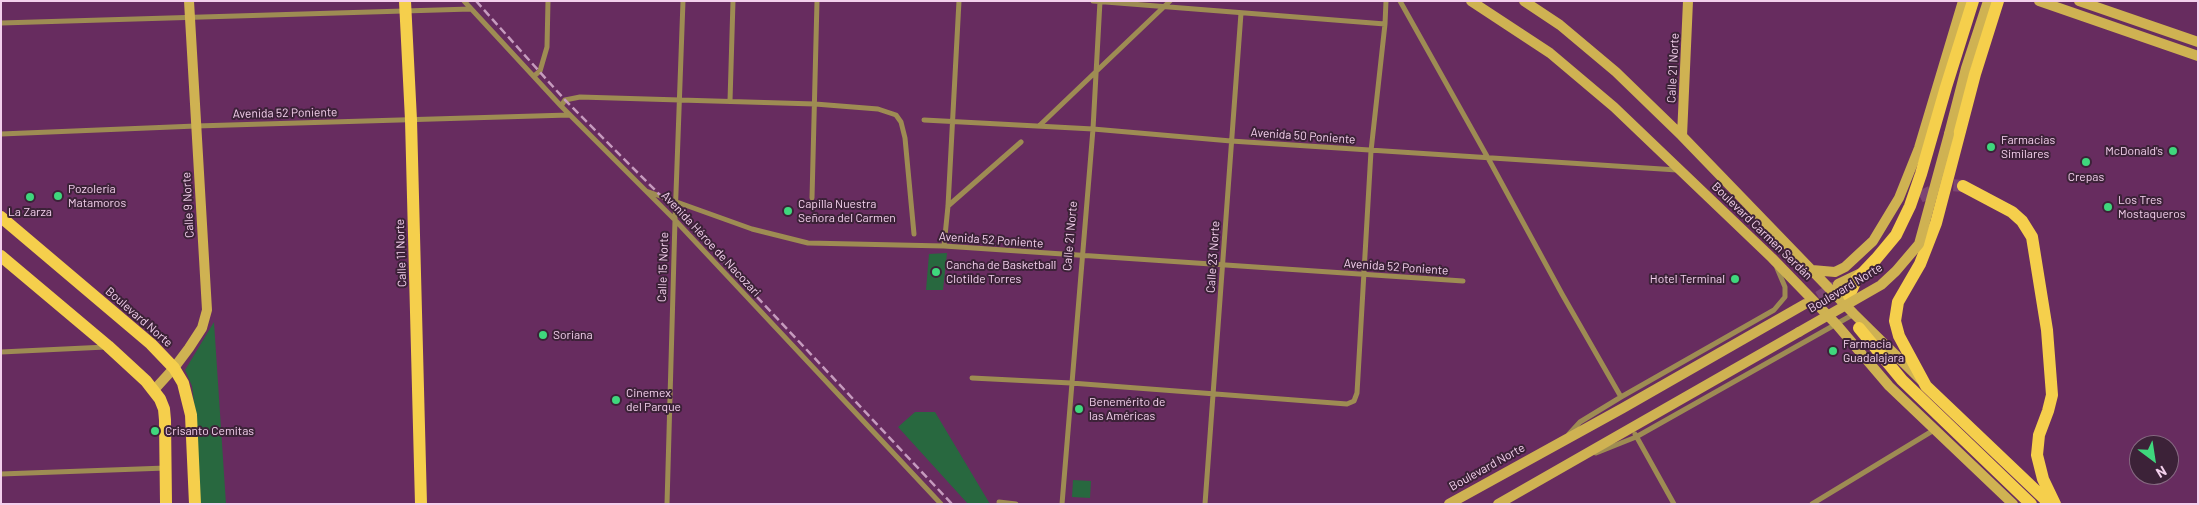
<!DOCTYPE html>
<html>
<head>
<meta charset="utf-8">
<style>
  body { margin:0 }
  #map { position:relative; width:2199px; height:505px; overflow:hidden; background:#672c5f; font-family:Barlow,sans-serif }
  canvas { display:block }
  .frame { position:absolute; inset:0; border:2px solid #f3d0ec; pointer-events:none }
  .north { position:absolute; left:2129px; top:435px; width:50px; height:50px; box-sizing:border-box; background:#3c2238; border:1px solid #856880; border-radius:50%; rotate:149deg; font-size:14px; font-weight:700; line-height:20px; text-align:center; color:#f3d0ec }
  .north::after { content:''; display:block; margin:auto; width:18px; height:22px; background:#3fd77d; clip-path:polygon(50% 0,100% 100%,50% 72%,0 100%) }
</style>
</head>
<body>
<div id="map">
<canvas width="2199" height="505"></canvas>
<div class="frame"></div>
<div class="north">N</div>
</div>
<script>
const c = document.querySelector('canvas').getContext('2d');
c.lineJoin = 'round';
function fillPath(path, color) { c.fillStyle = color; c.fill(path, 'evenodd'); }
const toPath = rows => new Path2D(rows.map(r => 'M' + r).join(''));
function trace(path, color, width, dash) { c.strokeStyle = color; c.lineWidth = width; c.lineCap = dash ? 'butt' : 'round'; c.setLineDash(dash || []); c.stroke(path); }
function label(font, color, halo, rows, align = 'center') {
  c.font = font + ' Barlow,sans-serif'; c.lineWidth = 4; c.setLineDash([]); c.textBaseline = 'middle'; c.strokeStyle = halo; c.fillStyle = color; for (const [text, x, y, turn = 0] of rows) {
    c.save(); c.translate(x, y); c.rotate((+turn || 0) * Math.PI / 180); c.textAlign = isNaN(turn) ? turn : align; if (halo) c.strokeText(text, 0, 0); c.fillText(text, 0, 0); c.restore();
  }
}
const green = toPath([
  [947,253,943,290,926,290,929,254],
  [214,322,226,504,200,504,196,419,192,386,185,370],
  [915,412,935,412,990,504,968,504,898,427],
  [1073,480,1091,481,1090,498,1072,497]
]);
const secondaryTunnel = toPath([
  [1805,304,1835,286]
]);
const primaryTunnel = toPath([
  [1920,197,1938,188,1950,185,1963,186]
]);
const street = toPath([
  [464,1,561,106,675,220,941,504],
  [1093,1,1385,24],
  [1400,1,1488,158,1562,294,1621,397],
  [1,23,471,9],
  [534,76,540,71,547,47,548,1],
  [730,101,733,1],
  [561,106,565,100,580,97,680,100,815,104,878,109,896,115,901,122,905,138,914,234],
  [924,120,1093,129,1231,141,1677,170],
  [1039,126,1170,1],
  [1,134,196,126,569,115],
  [646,191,752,229,808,243,944,246,1463,281],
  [812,198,817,1],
  [948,206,1021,142],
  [944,246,948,206,959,1],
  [1,352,106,347],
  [972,378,1071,383,1347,404,1354,401,1357,393,1371,151,1385,24,1386,1],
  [1569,434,1580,422,1621,397,1774,310,1785,297,1785,287,1777,268],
  [1635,434,1674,504],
  [1596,453,1636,437,1854,314],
  [1,474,166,468],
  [999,502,1016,504],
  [667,504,675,220,683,1],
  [1062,504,1093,129,1100,1],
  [1205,504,1241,13],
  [1812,504,1934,430]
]);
const secondary = toPath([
  [1471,1,1550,53,1614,107,1772,258,1837,325,1889,386,2013,504],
  [1524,1,1560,25,1616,72,1682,136,1854,314,1921,380],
  [2039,1,2198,56],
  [2079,1,2198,42],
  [1949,134,1966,68,1988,1],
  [1682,136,1688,1],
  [1812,270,1835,272,1845,267,1873,241,1899,198,1919,148,1963,1],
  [1838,284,1861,273],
  [154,390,174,368,189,348,202,328,207,310,189,1],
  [1449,504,1623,408,1805,304],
  [1498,504,1799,332]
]);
const primary = toPath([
  [405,1,411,120,421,504],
  [1998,1,1975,74,1936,223,1920,264,1898,302,1895,321,1899,336,1926,386,2050,504],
  [1963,186,2012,212,2022,221,2032,237,2047,330,2052,395,2048,411,2039,435,2037,455,2043,479,2055,504],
  [1,217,151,344,174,368,183,383,191,415,195,504],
  [1,256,108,346,146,381,160,399,164,409,165,420,166,504],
  [1849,296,1856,280,1876,259,1896,235,1910,206,1921,174,1946,87,1973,1],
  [1859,328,1902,380,2031,504]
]);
const rail = toPath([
  [476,1,565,100,675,210,952,504]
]);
const secondaryBridge = toPath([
  [1799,332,1881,285,1896,271,1919,244,1949,134]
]);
const markers = [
  [1991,147,5,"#3fd77d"],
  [2173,151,5,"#3fd77d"],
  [2086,162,5,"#3fd77d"],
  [58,196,5,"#3fd77d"],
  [30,197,5,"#3fd77d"],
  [2108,207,5,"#3fd77d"],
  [788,211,5,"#3fd77d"],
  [936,272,5,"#3fd77d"],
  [1735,279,5,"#3fd77d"],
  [543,335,5,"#3fd77d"],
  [1833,351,5,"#3fd77d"],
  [616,400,5,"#3fd77d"],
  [1079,409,5,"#3fd77d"],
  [155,431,5,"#3fd77d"]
];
const streetNames = [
  ["Calle 21 Norte",1673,68,-87],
  ["Avenida 52 Poniente",285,113,-1],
  ["Avenida 50 Poniente",1303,136,4],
  ["Calle 9 Norte",188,205,-93],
  ["Boulevard Carmen Serdán",1762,231,44],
  ["Calle 21 Norte",1070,236,-85],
  ["Avenida 52 Poniente",991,240,4],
  ["Avenida Héroe de Nacozari",711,244,47],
  ["Calle 11 Norte",401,253,-92],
  ["Calle 23 Norte",1213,257,-86],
  ["Calle 15 Norte",663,267,-88],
  ["Avenida 52 Poniente",1396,267,4],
  ["Boulevard Norte",1845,288,-31],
  ["Boulevard Norte",139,317,41],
  ["Boulevard Norte",1487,467,-29]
];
const poiNames = [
  ["Farmacias",2001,140],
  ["Similares",2001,154],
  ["McDonald's",2163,151,"right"],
  ["Crepas",2086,177,"center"],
  ["Pozolería",68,189],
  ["Matamoros",68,203],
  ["Los Tres",2118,200],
  ["Mostaqueros",2118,214],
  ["Capilla Nuestra",798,204],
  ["Señora del Carmen",798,218],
  ["La Zarza",30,212,"center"],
  ["Cancha de Basketball",946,265],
  ["Clotilde Torres",946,279],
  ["Hotel Terminal",1725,279,"right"],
  ["Soriana",553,335],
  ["Farmacia",1843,344],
  ["Guadalajara",1843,358],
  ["Cinemex",626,393],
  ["del Parque",626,407],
  ["Benemérito de",1089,402],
  ["las Américas",1089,416],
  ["Crisanto Cemitas",165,431]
];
fillPath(green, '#28683f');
trace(secondaryTunnel, '#7c4574', 10, [10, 5]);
trace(primaryTunnel, '#7c4574', 12, [12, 6]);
trace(street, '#9e8c53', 5);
trace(secondary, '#cfb252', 10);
trace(primary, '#f5cf4c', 12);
trace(rail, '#c69bbe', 2.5, [8, 4]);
trace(secondaryBridge, '#cfb252', 10);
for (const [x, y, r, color] of markers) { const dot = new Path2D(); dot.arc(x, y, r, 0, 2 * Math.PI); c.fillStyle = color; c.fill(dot); trace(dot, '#3c2238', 2); }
label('12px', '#f3d0ec', '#3c2238', streetNames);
label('12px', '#f3d0ec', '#3c2238', poiNames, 'left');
</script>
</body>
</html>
